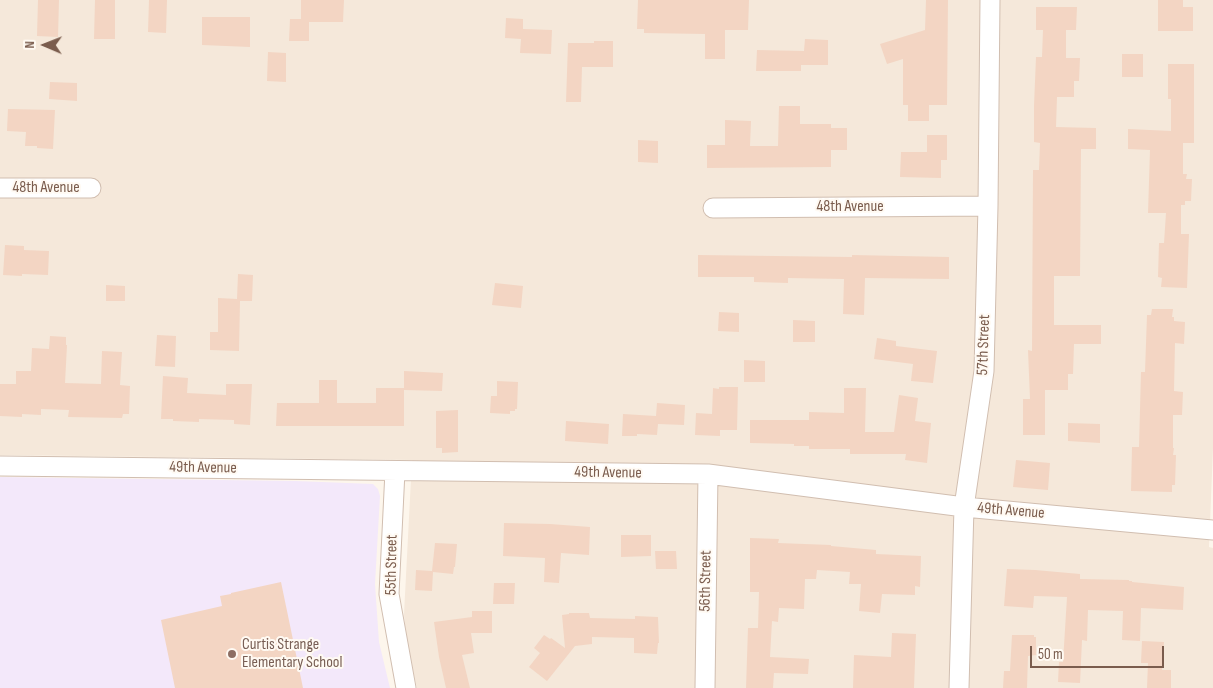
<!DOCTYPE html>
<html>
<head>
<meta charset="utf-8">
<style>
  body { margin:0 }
  #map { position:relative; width:1213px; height:688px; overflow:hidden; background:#fdf6ec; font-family:"Sofia Sans Condensed",sans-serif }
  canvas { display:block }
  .north { position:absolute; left:20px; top:20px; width:50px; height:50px; -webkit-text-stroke:4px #fffaf3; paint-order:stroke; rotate:271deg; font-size:14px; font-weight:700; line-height:20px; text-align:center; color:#7a5c4d }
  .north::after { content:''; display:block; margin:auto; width:18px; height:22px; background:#7a5c4d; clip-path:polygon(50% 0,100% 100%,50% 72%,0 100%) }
  .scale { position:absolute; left:1030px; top:646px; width:134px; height:22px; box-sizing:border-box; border:2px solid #7a5c4d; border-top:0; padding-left:6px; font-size:15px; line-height:18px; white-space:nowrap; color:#7a5c4d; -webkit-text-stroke:4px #fffaf3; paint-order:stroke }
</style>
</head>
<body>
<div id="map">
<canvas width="1213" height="688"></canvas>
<div class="north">N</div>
<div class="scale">50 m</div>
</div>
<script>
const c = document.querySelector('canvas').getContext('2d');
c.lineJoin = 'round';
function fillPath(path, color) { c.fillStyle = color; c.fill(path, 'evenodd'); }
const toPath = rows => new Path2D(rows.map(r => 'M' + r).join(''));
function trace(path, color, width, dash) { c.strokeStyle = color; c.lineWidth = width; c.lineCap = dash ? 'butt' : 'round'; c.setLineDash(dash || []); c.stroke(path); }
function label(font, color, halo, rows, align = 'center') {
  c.font = font + ' "Sofia Sans Condensed",sans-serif'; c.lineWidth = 4; c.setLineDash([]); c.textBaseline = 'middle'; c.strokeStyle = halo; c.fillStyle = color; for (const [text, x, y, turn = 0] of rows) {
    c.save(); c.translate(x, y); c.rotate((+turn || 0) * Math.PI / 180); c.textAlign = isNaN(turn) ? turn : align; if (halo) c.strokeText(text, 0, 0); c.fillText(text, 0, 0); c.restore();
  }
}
const residential = toPath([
  [0,0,1213,0,1213,448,1209,547,1213,548,1213,688,417,688,406,639,404,614,412,460,0,455]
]);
const education = toPath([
  [0,477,296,481,373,484,378,489,380,496,375,584,379,642,390,688,0,688]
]);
const building = toPath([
  [38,0,59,0,58,37,37,36],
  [95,0,115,0,115,39,94,39],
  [149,0,167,0,166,33,148,32],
  [301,0,344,0,343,22,309,22,309,41,289,41,290,19,301,19],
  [638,0,749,0,748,30,725,30,725,59,705,59,705,34,644,33,644,29,637,29],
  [926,0,948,0,947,105,929,105,929,121,908,121,908,105,903,105,903,59,887,64,880,44,925,30],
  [1158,0,1183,0,1183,7,1193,7,1193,31,1158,31],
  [1036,7,1077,7,1076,30,1066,30,1066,58,1080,58,1079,81,1074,81,1074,97,1057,97,1056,127,1096,128,1096,149,1081,149,1080,276,1054,276,1054,325,1101,325,1101,344,1074,344,1073,374,1068,374,1068,390,1045,390,1045,435,1023,435,1023,399,1030,399,1028,350,1032,351,1033,170,1039,170,1040,143,1034,142,1034,106,1036,57,1042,57,1043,30,1036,30],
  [202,17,250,17,250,47,202,45],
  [506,18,523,19,523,29,552,30,551,54,520,53,521,39,505,38],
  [805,39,828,40,828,65,801,65,801,71,756,71,757,50,804,51],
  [594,41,613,41,613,67,582,67,581,102,566,102,568,43,594,43],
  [268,52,286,53,286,82,267,81],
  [1122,54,1143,54,1143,77,1122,77],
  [1168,64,1194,64,1194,143,1183,143,1183,174,1187,174,1186,179,1192,179,1191,201,1185,201,1185,205,1181,205,1181,234,1189,234,1187,288,1161,287,1162,278,1158,277,1159,243,1164,243,1166,213,1148,213,1150,150,1128,149,1128,129,1171,131,1171,99,1168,99],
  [50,82,77,83,77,101,49,99],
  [779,106,800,106,800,124,831,124,831,128,847,128,847,150,831,150,831,167,707,168,707,145,725,145,725,120,751,121,750,146,778,146],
  [8,109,55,110,53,149,37,148,37,146,25,146,26,132,7,131],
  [927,135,947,135,947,160,941,160,941,178,900,177,901,152,927,152],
  [638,140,658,141,658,163,638,162],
  [5,245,24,246,24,250,49,251,48,275,22,274,22,276,3,275],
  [698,255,852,257,852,255,949,257,949,279,865,278,864,315,843,314,844,279,788,278,788,283,754,282,754,277,698,277],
  [238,274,253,275,252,301,240,301,239,351,210,350,210,332,218,332,218,298,237,299],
  [495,283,523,286,521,308,492,305],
  [106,285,125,286,125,301,106,301],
  [1152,309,1173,309,1172,317,1174,317,1174,321,1185,322,1184,344,1175,343,1174,391,1183,392,1182,415,1173,415,1173,448,1174,448,1173,455,1176,455,1175,485,1172,485,1172,492,1131,491,1132,447,1139,447,1141,372,1145,372,1147,315,1151,315],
  [719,312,739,313,739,332,718,331],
  [793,320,815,321,815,342,793,342],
  [157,335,176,336,175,367,155,366],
  [50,336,66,337,66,345,67,345,65,383,101,384,102,351,122,352,120,385,130,386,129,414,123,414,122,418,68,417,69,410,41,409,41,415,22,414,22,417,0,416,0,384,16,384,16,371,31,371,32,348,49,349],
  [877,338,896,341,896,346,937,351,933,383,911,381,913,364,874,359],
  [744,360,765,361,765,382,744,382],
  [404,371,443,373,442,391,404,390],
  [163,376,188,378,187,393,226,395,226,384,252,384,250,425,234,424,234,420,199,419,199,422,173,421,173,419,161,419],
  [319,380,337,380,337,403,376,403,376,388,404,388,404,426,276,426,277,403,319,403],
  [497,381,518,382,517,409,515,409,515,411,510,411,510,414,490,413,491,396,497,396],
  [719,387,738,387,737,430,720,430,720,436,695,435,696,413,712,414,713,388,719,389],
  [844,388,866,388,865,432,894,432,899,395,918,398,915,421,931,423,927,463,905,460,906,454,850,454,850,449,809,449,809,446,794,446,794,444,750,443,750,420,809,420,809,412,844,413],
  [657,403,685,405,684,425,658,424,657,435,637,434,637,436,622,436,623,414,656,416],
  [458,410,458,452,442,453,442,448,436,448,436,411],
  [566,421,609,424,608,444,565,441],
  [1068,423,1100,424,1100,443,1068,441],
  [1016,460,1050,463,1048,490,1013,487],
  [504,523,550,524,590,527,589,555,561,553,559,583,544,582,545,558,503,556],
  [621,535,651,535,651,556,621,557],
  [750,538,779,539,778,543,831,545,831,546,876,550,876,554,921,556,920,587,915,586,915,595,882,594,880,613,859,611,861,584,849,584,850,572,817,570,816,579,805,579,804,609,779,608,778,622,772,621,770,657,809,659,808,674,774,673,773,688,746,688,748,628,758,628,759,592,750,592],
  [435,543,457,544,455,567,454,567,453,574,433,572,432,591,415,590,416,570,432,571],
  [655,551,676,551,677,569,656,569],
  [1007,569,1035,570,1080,574,1080,579,1129,580,1129,581,1132,581,1132,582,1184,587,1183,610,1141,608,1140,641,1122,640,1123,611,1088,610,1087,641,1082,640,1080,683,1058,682,1059,662,1063,662,1067,597,1034,596,1033,608,1004,606],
  [281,582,303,688,175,688,161,620,222,606,220,596,231,594,231,593],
  [494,583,515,583,514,604,493,604],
  [472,611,492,611,492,633,471,633,474,653,462,655,470,688,446,688,439,657,434,622,472,617],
  [569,613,589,613,590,618,635,619,635,616,658,617,659,643,658,643,657,654,634,653,634,638,592,637,592,644,575,646,547,681,529,667,540,653,534,648,544,635,550,639,551,638,565,648,562,615,569,614],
  [892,633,916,634,914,688,853,688,854,655,891,657],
  [1012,635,1034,635,1034,637,1036,637,1036,655,1028,656,1027,688,1003,688,1004,671,1010,671],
  [1142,641,1164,642,1162,670,1171,670,1171,688,1147,688,1148,663,1141,663]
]);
const minor = toPath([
  [0,188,91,188],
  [713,208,988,206],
  [0,466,708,474,964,507,1213,530],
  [395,471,389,594,406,688],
  [705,688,708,474],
  [959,688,964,507,984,371,988,206,990,0]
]);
const markers = [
  [232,654,5,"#8d6e63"]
];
const streetNames = [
  ["48th Avenue",46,188],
  ["48th Avenue",850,207],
  ["57th Street",984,345,-88],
  ["49th Avenue",203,468,1],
  ["49th Avenue",608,473,1],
  ["49th Avenue",1011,511,5],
  ["55th Street",392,565,-89],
  ["56th Street",706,581,-89]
];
const educationNames = [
  ["Curtis Strange",242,645],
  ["Elementary School",242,663]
];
fillPath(residential, '#f5e8da');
fillPath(education, '#f3e8fa');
fillPath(building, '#f3d5c3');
trace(minor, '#d1beb0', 21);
trace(minor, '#fff', 19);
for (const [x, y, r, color] of markers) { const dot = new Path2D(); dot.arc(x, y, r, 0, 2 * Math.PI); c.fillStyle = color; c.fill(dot); trace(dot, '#fffaf3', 2); }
label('16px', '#7a5c4d', '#fffaf3', streetNames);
label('16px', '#785e54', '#fffaf3', educationNames, 'left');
</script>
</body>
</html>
